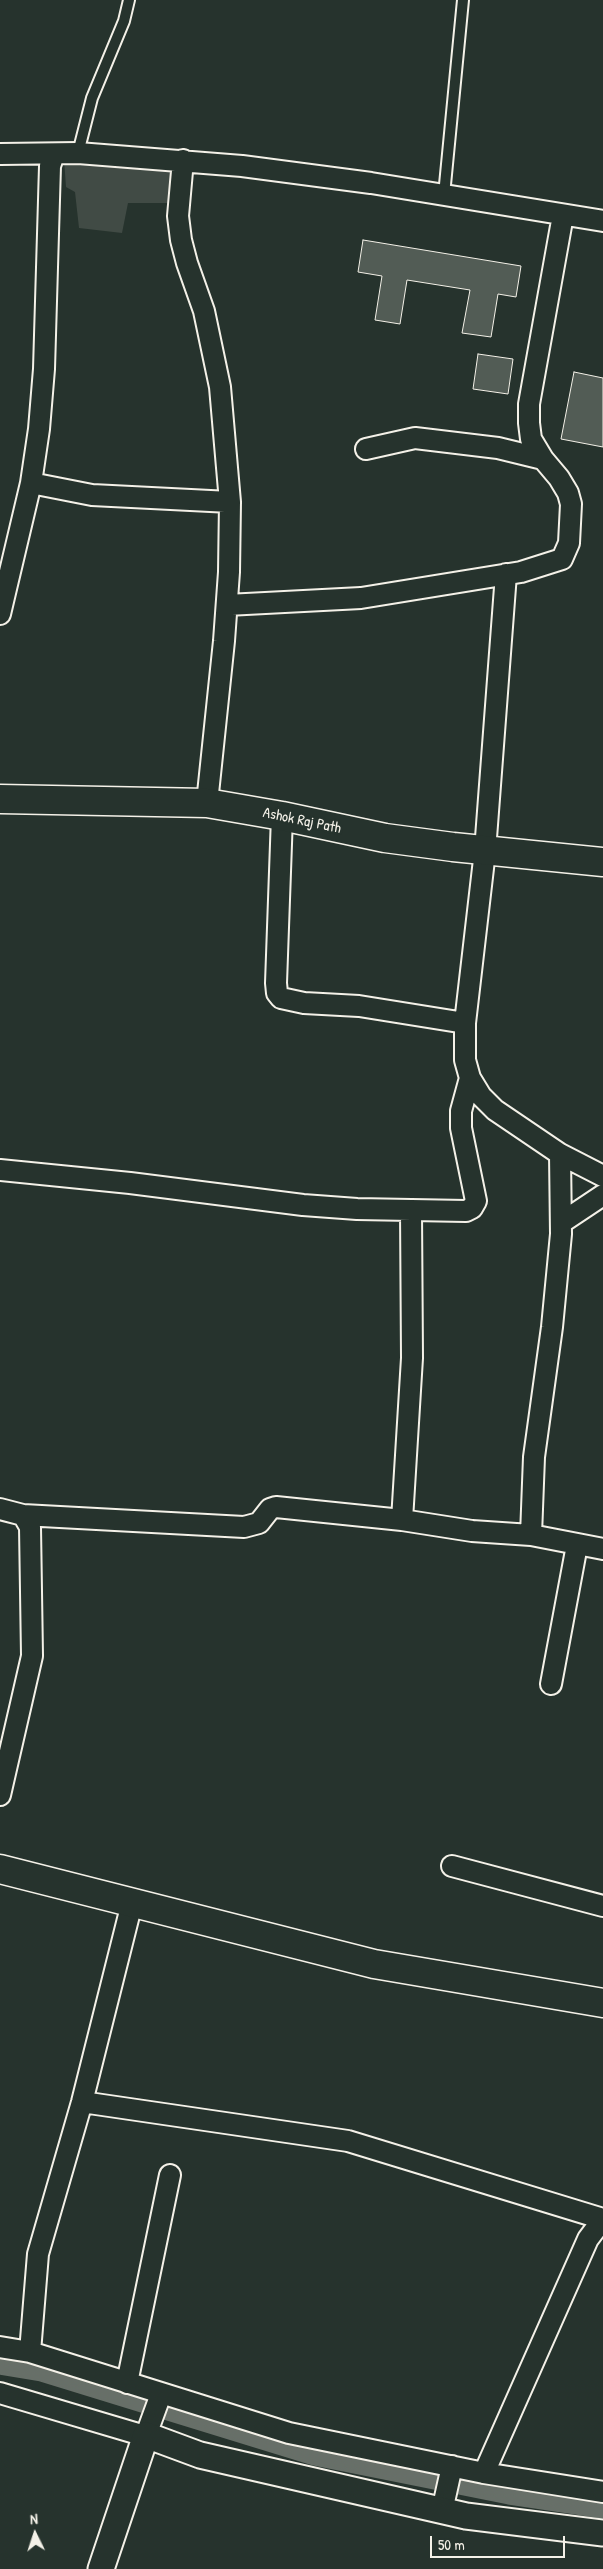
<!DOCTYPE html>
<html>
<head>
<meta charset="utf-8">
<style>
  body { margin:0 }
  #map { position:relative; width:603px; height:2569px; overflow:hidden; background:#26332d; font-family:"Patrick Hand",sans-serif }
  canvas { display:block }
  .north { position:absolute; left:10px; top:2509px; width:50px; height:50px; -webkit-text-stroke:4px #26332d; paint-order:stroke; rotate:356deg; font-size:14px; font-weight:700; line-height:20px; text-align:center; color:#f4f1e8 }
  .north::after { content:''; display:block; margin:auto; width:18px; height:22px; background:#f4f1e8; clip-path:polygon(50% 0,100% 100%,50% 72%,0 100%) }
  .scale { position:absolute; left:430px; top:2536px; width:135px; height:22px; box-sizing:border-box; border:2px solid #f4f1e8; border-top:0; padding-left:6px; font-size:15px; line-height:18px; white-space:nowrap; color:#f4f1e8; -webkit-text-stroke:4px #26332d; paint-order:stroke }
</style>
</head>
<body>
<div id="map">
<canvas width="603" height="2569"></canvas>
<div class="north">N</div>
<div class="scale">50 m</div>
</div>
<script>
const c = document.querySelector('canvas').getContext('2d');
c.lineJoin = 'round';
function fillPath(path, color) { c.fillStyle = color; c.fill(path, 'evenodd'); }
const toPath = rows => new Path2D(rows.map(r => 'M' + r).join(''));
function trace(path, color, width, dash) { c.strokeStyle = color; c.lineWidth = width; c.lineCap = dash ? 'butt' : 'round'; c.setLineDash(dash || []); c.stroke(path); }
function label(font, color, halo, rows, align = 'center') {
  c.font = font + ' "Patrick Hand",sans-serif'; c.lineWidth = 5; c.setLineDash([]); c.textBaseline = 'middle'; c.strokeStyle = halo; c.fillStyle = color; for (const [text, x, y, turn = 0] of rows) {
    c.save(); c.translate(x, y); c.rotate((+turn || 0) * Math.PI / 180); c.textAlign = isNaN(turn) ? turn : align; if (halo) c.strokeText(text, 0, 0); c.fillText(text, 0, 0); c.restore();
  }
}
const green = toPath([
  [64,159,174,163,169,203,128,203,122,233,79,228,75,192,66,187]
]);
const canal = toPath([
  [0,2365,41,2372,314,2456,509,2495,603,2509]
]);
const building = toPath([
  [363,240,521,266,516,297,498,294,491,337,462,333,470,290,407,280,400,324,375,320,382,276,358,272,363,240],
  [478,354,513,359,508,394,473,389,478,354],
  [574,372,603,378,603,447,561,439,574,372]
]);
const service = toPath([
  [78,153,92,98,124,21,129,0],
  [444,195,463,0]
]);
const minor = toPath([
  [0,154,78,153,242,166,371,183,603,221],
  [183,160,178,216,181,240,187,263,204,311,220,387,230,502,229,572,224,641,207,803],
  [366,449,415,438,498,448,543,459],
  [31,483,92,495,230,502],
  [506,574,485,851,465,1023,465,1060,470,1078,481,1096,495,1110,560,1154,603,1176],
  [227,605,361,598,521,572,562,559,569,543,571,504,568,493,559,478,543,459,531,439,529,423,529,404,563,215],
  [0,614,31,483,39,429,44,369,50,166,54,154],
  [282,816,276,983,277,993,281,998,304,1003,359,1006,465,1023],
  [0,1170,130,1183,303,1205,357,1209,466,1211,472,1208,476,1201,461,1128,461,1111,470,1078],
  [561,1223,603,1195],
  [0,1509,23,1515,30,1527,32,1656,0,1795],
  [23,1515,244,1527,259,1523,270,1509,276,1507,402,1520,472,1531,531,1535,534,1457,552,1327,561,1234,560,1154],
  [402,1520,412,1358,411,1211],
  [531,1535,603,1549],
  [551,1684,577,1545],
  [452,1866,603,1906],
  [82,2102,348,2141,603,2219],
  [0,2347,30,2352,289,2433,484,2473,603,2492],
  [30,2352,38,2254,82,2102,132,1903],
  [127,2383,170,2175],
  [0,2393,145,2436],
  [146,2435,161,2394],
  [484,2473,588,2239,603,2219],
  [442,2511,452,2466]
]);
const tertiary = toPath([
  [101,2569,146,2435,200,2455,466,2516,603,2533]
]);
const secondary = toPath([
  [0,1869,374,1964,603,2003]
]);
const primary = toPath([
  [0,799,207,803,282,816,385,838,453,847,603,862]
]);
const streetNames = [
  ["Ashok Raj Path",302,821,12]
];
fillPath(green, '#414b45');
trace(canal, '#676f68', 19);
fillPath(building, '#525c55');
trace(building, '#f4f1e8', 1);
trace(service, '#f4f1e8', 14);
trace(minor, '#f4f1e8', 24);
trace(tertiary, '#f4f1e8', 29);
trace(secondary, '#f4f1e8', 31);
trace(primary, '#f4f1e8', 31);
trace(service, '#26332d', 10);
trace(minor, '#26332d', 20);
trace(tertiary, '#26332d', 25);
trace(secondary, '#26332d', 28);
trace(primary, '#26332d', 28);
label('15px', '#f4f1e8', '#26332d', streetNames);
</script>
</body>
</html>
